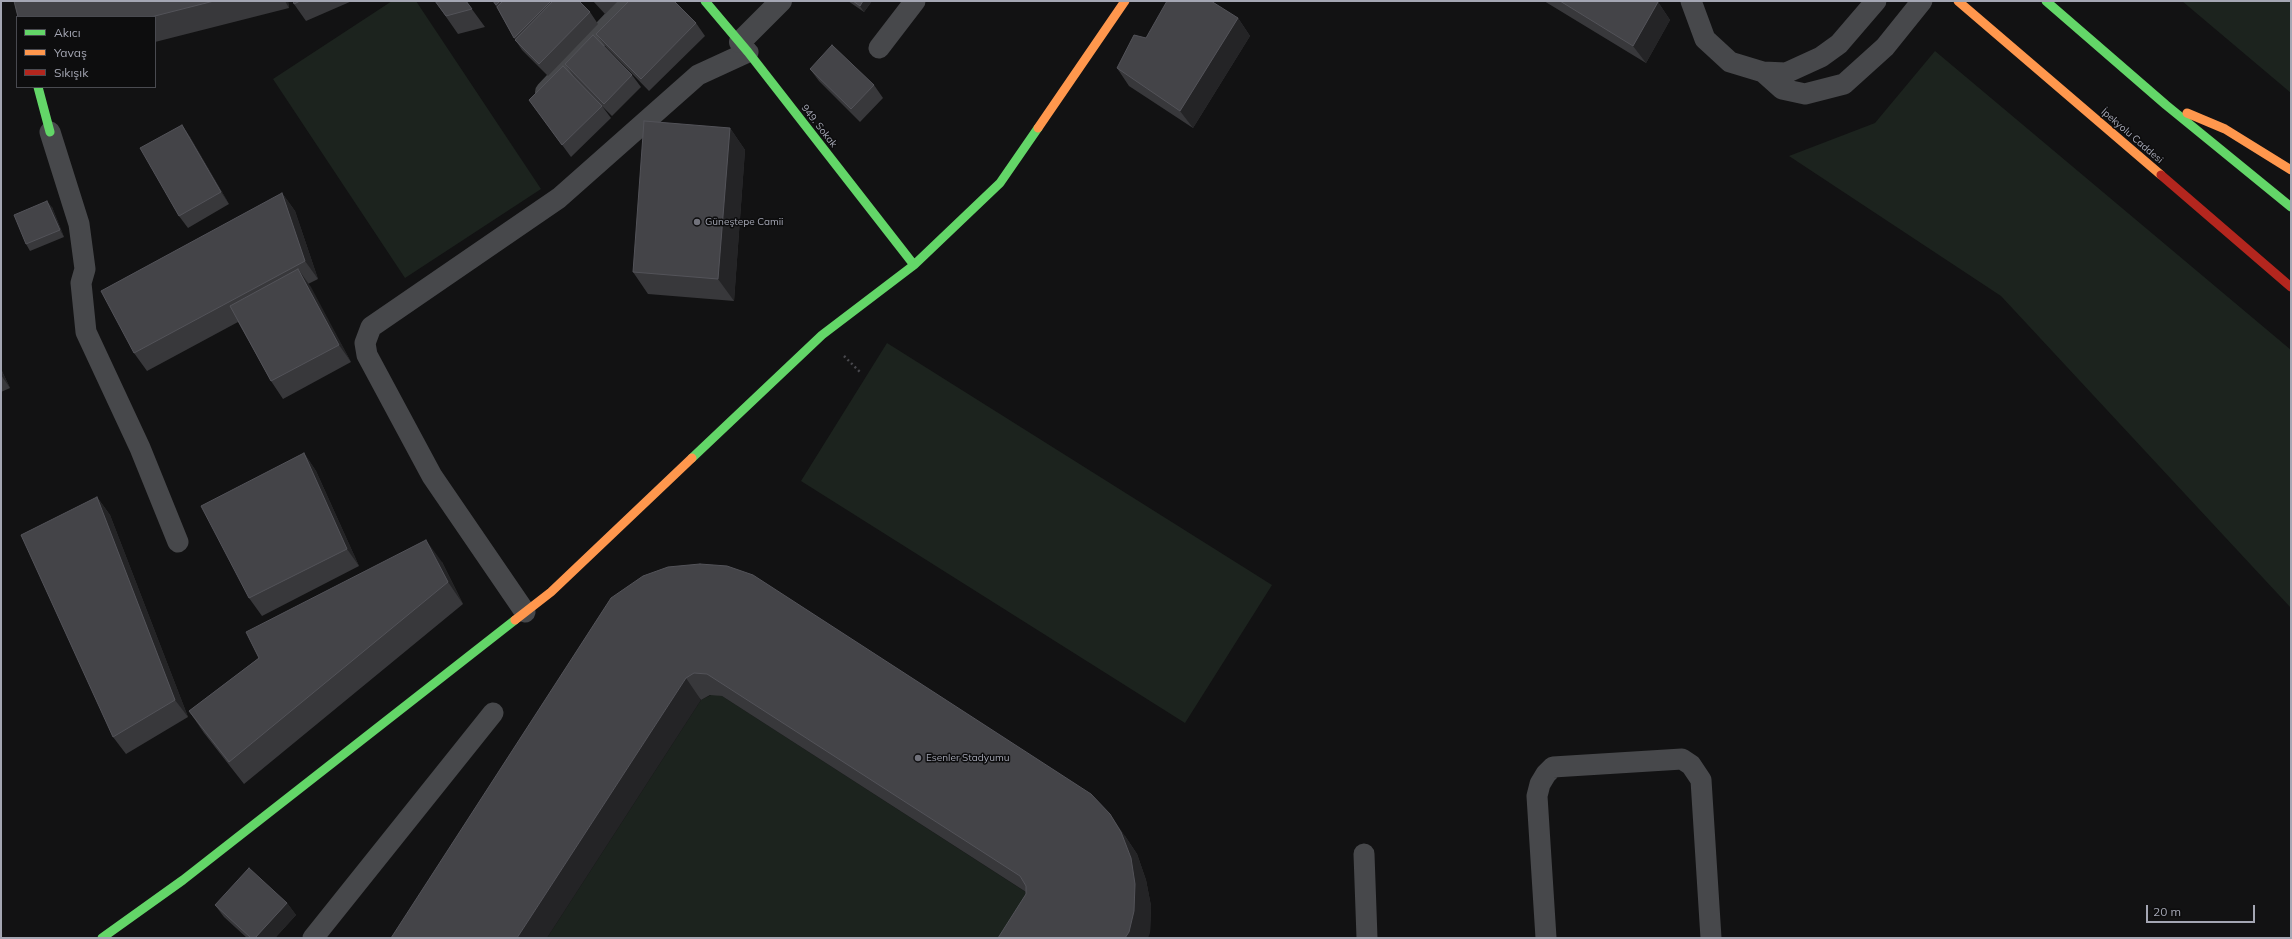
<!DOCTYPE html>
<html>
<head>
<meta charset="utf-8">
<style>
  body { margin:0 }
  #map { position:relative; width:2292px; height:939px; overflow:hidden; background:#121213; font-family:Mulish,sans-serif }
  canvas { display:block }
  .frame { position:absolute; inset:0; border:2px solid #a4a6b3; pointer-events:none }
  .legend { position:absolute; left:16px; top:16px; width:140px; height:72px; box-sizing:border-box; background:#0d0d0e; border:1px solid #494a50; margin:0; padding:5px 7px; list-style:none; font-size:12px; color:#a4a6b3 }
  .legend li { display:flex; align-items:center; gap:8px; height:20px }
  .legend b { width:20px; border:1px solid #494a50 }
  .scale { position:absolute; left:2146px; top:905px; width:109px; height:18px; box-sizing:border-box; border:2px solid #a4a6b3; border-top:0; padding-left:5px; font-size:12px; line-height:14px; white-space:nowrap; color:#a4a6b3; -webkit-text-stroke:3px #0d0d0e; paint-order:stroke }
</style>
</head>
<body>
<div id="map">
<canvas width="2292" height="939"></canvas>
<div class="frame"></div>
<ul class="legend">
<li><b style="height:5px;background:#63d668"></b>Akıcı</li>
<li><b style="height:5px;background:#ff974d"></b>Yavaş</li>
<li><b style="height:5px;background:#b3261e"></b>Sıkışık</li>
</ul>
<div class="scale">20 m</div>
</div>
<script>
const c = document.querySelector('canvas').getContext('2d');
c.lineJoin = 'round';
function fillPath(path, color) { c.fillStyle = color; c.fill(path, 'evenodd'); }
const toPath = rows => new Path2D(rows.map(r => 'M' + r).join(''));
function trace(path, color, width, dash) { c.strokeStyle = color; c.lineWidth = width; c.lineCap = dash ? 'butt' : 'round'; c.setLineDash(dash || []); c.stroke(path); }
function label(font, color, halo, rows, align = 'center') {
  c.font = font + ' Mulish,sans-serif'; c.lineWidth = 3; c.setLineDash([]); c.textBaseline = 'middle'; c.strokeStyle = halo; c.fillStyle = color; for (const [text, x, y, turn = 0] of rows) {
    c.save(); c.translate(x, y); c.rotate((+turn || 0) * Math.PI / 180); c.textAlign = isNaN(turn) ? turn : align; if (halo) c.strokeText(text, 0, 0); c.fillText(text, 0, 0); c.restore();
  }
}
const green = toPath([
  [392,1,416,1,541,189,405,278,273,79],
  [2182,1,2291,1,2291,93],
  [1935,51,2291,350,2291,608,2001,296,1789,156,1875,123],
  [887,343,1272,585,1185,723,801,481],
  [713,694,722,696,1035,898,1029,938,547,938,701,700]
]);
const path = toPath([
  [844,356,861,373]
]);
const lane = toPath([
  [1691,1,1705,39,1730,62,1763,72],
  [1876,1,1839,44,1821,57,1786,73,1763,72,1782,89,1805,94,1844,84,1885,47,1922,1],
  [879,48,915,1],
  [50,132,79,224,85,269,81,283,86,332,140,448,178,542],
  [525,612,432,476,367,355,365,343,371,327,559,198,698,75,748,52],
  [1364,854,1367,938],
  [313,938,493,713],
  [1546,938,1537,796,1540,784,1546,774,1553,767,1682,759,1691,765,1701,780,1711,938]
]);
const street = toPath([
  [740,42,781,1],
  [546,92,632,1]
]);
const fast = toPath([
  [705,1,748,52,914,265],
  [2046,1,2166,105,2291,207],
  [38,87,50,132],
  [692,458,822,335,914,265,1000,183,1038,128],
  [102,938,183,880,515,620]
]);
const slow = toPath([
  [1958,1,2161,175],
  [2187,113,2225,129,2291,170],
  [1038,128,1125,1],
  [515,620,551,592,692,458]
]);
const jam = toPath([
  [2161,175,2291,287]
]);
const wall = toPath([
  [14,1,288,1,289,8,155,42,155,17,18,17],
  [293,1,352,1,306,21,294,4],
  [435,1,466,1,485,27,458,34],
  [493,1,579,1,590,12,598,24,548,76,522,50,514,38],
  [593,1,618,1,605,14],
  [848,1,872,1,864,12],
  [1544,1,1656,1,1658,2,1670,20,1646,63],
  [1238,18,1250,36,1193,128,1129,86,1117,68,1146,38],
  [696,23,705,36,649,91,605,46,596,34],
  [565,64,632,75,641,87,612,116,602,106,611,118,571,157,529,100,574,77],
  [810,69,874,85,883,98,860,122,819,81],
  [182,125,190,137,229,204,188,228,179,216],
  [730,128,745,150,734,301,648,294,633,272],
  [282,193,295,211,318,279,308,284,351,362,283,399,271,381,238,322,147,371,134,353],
  [52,207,64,237,30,251,26,244],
  [1,369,10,388,1,392],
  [304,453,316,471,359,566,262,616,249,598],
  [97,497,110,515,188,717,126,754,113,737],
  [442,562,463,604,244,784,204,733,189,711,259,658],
  [611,598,1125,836,1137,854,1146,880,1151,906,1150,933,1026,894,1026,892,722,696,710,695,701,700],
  [287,903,296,915,275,938,247,938,224,917,215,905]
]);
const shadedWall = toPath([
  [285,1,288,1,289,8],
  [863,1,872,1,864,12,860,6],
  [1658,2,1670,20,1646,63,1633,46],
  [1238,18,1250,36,1193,128,1180,111],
  [182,125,190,137,229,204,221,192],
  [730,128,745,150,734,301,718,279],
  [282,193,295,211,318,279,305,261],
  [47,201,52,207,64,237,60,230],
  [298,269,311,287,351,362,339,345],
  [1,369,10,388,1,375],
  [304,453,316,471,359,566,347,549],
  [97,497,110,515,188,717,175,700],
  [426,540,442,562,463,604,448,582],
  [686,678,701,700,547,938,517,938],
  [1110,814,1125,836,1137,854,1146,880,1151,906,1150,933,1148,938,1125,938],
  [287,903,296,915,275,938,255,938]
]);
const building = toPath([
  [14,1,214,1,151,17,18,17,14,1],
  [293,1,300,1,294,4,293,1],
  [435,1,466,1,472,9,446,16,435,1],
  [493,1,500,1,496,5,493,1],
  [503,1,551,1,514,38,497,7,503,1],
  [553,1,579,1,590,12,539,64,515,40,553,1],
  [629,1,674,1,696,23,641,79,596,34,629,1],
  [853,1,863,1,860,6,853,1],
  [1167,1,1211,1,1238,18,1180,111,1117,68,1134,35,1146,38,1167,1],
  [1560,1,1656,1,1658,2,1633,46,1560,1],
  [593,35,632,75,604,104,565,64,593,35],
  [832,45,874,85,851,109,810,69,832,45],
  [563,66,602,106,562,145,529,100,563,66],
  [644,121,730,128,718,279,633,272,644,121],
  [182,125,221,192,179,216,140,148,182,125],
  [282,193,305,261,134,353,101,291,282,193],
  [47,201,60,230,26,244,14,215,47,201],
  [298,269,339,345,271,381,230,306,298,269],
  [304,453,347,549,249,598,201,506,304,453],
  [97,497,175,700,113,737,21,535,97,497],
  [426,540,448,582,229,762,189,711,259,658,246,632,426,540],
  [700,564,727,566,753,575,1091,794,1110,814,1121,832,1131,858,1135,884,1134,911,1129,932,1125,938,998,938,1026,894,1026,886,1020,876,707,674,694,673,686,678,517,938,391,938,611,598,643,576,668,567,700,564],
  [249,868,287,903,255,938,251,938,215,905,249,868]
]);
const markers = [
  [697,222,4,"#71727b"],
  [918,758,4,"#71727b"]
];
const streetNames = [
  ["949. Sokak",819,126,52],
  ["İpekyolu Caddesi",2132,136,41]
];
const poiNames = [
  ["Güneştepe Camii",705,222],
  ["Esenler Stadyumu",926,758]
];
fillPath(green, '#1c231e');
trace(path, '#48484d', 2.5, [2, 3]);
trace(lane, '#47484b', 21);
trace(street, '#47484b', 22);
trace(fast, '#63d668', 9);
trace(slow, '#ff974d', 9);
trace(jam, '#b3261e', 9);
fillPath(wall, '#38383b');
fillPath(shadedWall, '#242426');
fillPath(building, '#444448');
trace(building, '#535359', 1);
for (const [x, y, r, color] of markers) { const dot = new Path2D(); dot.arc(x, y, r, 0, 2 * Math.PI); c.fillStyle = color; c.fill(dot); trace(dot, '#0d0d0e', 1.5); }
label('10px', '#a4a6b3', '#0d0d0e', streetNames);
label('10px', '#a4a6b3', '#0d0d0e', poiNames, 'left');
</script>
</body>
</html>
